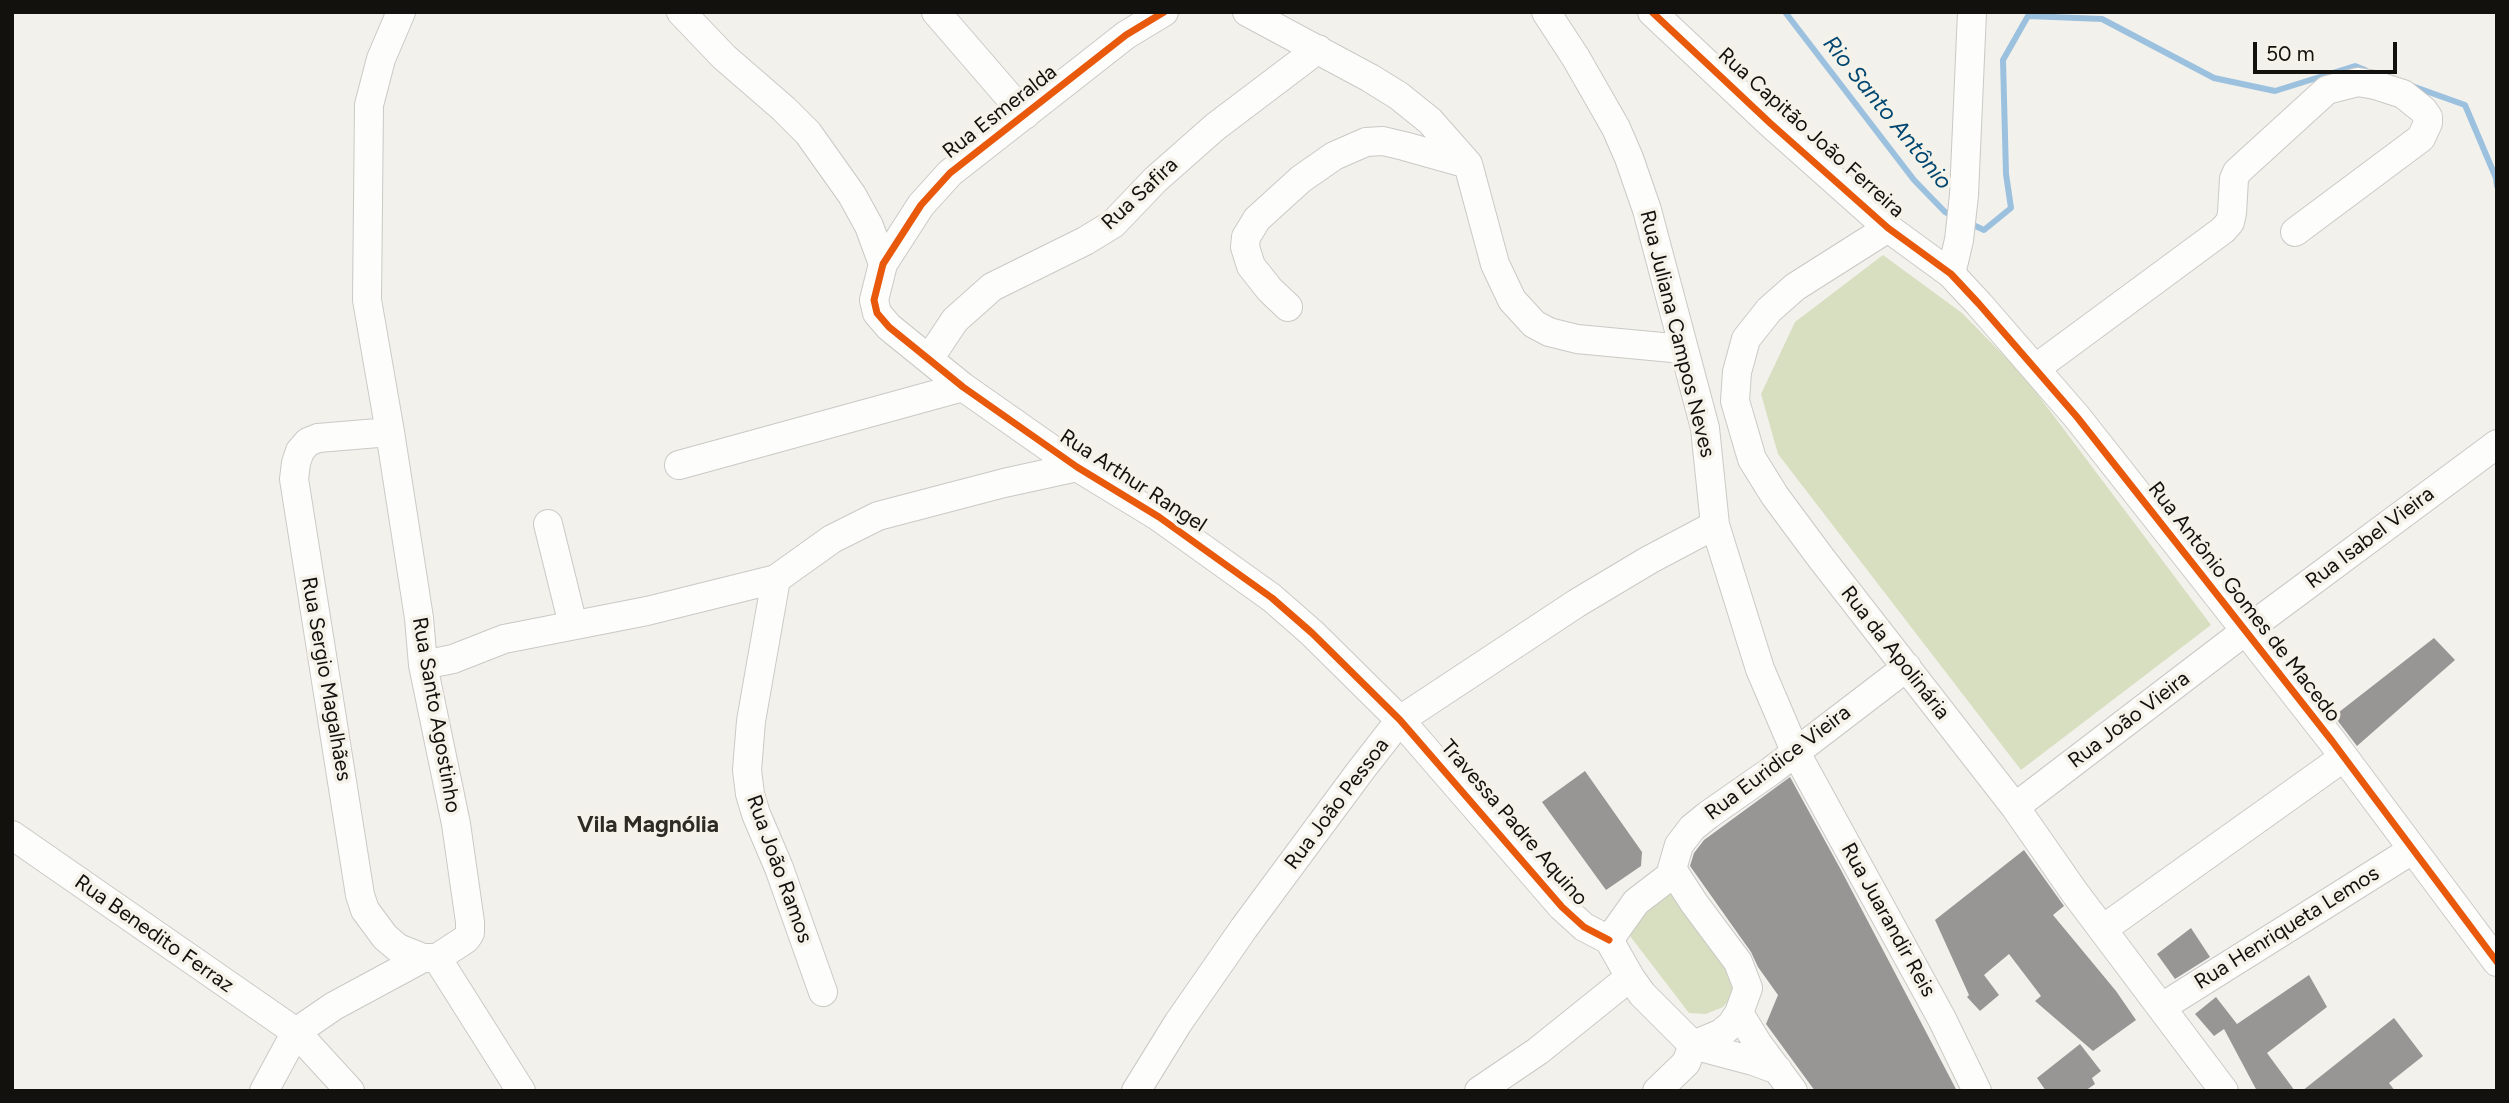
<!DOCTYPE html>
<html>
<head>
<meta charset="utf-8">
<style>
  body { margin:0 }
  #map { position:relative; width:2509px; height:1103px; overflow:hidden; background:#f2f1ec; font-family:Figtree,sans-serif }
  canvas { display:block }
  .frame { position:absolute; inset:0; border:14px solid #12110e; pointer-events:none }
  .scale { position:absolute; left:2253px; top:42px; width:144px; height:32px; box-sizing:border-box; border:4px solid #12110e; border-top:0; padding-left:9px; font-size:21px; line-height:24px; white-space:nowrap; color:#12110e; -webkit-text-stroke:5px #f5f3e9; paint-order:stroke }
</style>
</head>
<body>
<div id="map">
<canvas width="2509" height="1103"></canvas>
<div class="frame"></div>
<div class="scale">50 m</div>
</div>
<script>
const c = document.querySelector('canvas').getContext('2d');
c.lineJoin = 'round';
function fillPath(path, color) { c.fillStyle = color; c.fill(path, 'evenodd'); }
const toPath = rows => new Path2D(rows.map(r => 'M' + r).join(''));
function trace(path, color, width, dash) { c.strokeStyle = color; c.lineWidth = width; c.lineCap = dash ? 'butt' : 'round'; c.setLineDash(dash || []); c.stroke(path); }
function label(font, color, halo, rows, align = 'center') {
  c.font = font + ' Figtree,sans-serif'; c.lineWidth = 7; c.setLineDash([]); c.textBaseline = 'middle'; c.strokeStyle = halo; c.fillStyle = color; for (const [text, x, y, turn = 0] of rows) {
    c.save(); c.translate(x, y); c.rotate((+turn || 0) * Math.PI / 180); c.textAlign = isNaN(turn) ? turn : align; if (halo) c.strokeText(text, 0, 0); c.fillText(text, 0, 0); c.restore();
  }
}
const green = toPath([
  [1883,255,1962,313,2023,375,2211,625,2021,770,1778,454,1761,394,1795,322],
  [1660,891,1680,894,1739,975,1737,992,1723,1007,1706,1014,1689,1013,1630,936,1631,915]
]);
const stream = toPath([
  [1785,12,1914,180,1945,212,1956,217],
  [2412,86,2465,105,2496,178,2497,186],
  [1969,223,1984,230,2011,208,2006,174,2003,60,2028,16,2102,19,2214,78,2275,91,2355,66,2365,70]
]);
const building = toPath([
  [2434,638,2455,660,2357,746,2334,716],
  [1585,771,1642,852,1641,866,1606,890,1542,802],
  [1790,777,1841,870,1957,1091,1815,1091,1766,1024,1778,995,1758,967,1751,952,1690,866,1694,853,1704,840],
  [2024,850,2064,906,2053,915,2116,991,2136,1020,2093,1051,2035,1001,2041,996,2009,954,1984,975,1999,995,1980,1011,1967,997,1969,995,1935,920],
  [2191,928,2210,957,2175,979,2157,954],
  [2309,975,2327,1007,2267,1053,2295,1091,2257,1091,2224,1029,2214,1036,2195,1014,2216,997,2237,1024],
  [2394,1018,2423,1056,2389,1083,2395,1091,2302,1091],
  [2080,1044,2101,1071,2092,1078,2095,1084,2085,1091,2046,1091,2037,1078]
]);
const minor = toPath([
  [401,12,381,59,369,105,367,300,390,432,419,618,423,665,456,824,470,922,470,933,466,939,437,958,521,1091],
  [681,12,724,57,784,109,808,133,852,195,869,226,883,264],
  [936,12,1025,115],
  [1164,12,1126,35,950,173,921,205,883,264,874,300,877,313,889,327,963,387,1077,467,1159,517,1272,598,1312,633,1400,720,1562,907,1584,927,1609,940],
  [1247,12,1370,78,1399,96,1430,121,1468,164,1495,264,1512,300,1534,324,1549,332,1577,339,1683,349],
  [1546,12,1576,58,1616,128,1629,158,1647,210,1705,428,1715,525,1760,669,1795,751,1942,1019,1977,1091],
  [1652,12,1770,123,1888,228,1951,274,1979,304,2077,417,2204,578,2332,741,2497,962],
  [1888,228,1795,287,1769,310,1746,339,1737,372,1735,401,1752,459,1775,496,1821,558,2015,807,2075,893,2224,1091],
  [1951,274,1959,240,1964,195,1972,12],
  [1288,307,1270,290,1251,266,1245,247,1246,237,1257,219,1301,179,1334,156,1366,142,1383,141,1404,146,1468,164],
  [929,359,955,320,992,287,1085,241,1113,224,1155,180,1215,127,1318,49],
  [2036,368,2223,230,2230,222,2232,213,2234,179,2237,172,2327,90,2358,82,2375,85,2403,94,2423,110,2428,117,2428,123,2421,138,2295,232],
  [390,432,318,438,308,442,300,451,296,463,294,479,360,895,365,910,385,937,398,948,423,958,437,958],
  [679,465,963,387],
  [548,524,573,625],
  [776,579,751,721,747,770,750,794,756,814,779,868,823,992],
  [423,665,453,659,504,639,647,611,776,579,832,539,878,516,1004,483,1077,467],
  [2015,807,2244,632,2497,444],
  [12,835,296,1032,350,1091],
  [1676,875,1670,876,1636,902,1609,940,1630,977,1642,994,1693,1045,1720,1034,1731,1025,1739,1013,1748,988,1738,962,1694,903,1672,869,1679,845,1692,828,1708,815,1771,771,1907,667],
  [2103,929,2344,757],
  [2162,1007,2412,850],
  [1739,1013,1758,1044,1793,1091],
  [264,1091,296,1032,334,1006,423,958],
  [1136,1091,1178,1023,1244,928,1361,770,1400,720,1577,603,1649,560,1715,525],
  [1479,1091,1538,1051,1630,977],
  [1657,1091,1686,1063,1693,1045,1753,1061,1778,1070]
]);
const cycleway = toPath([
  [1164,12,1126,35,950,173,921,205,883,264,874,300,877,313,889,327,963,387,1077,467,1159,517,1272,598,1312,633,1400,720,1562,907,1584,927,1609,940],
  [1652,12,1770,123,1888,228,1951,274,1979,304,2077,417,2204,578,2332,741,2497,962]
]);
const streetNames = [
  ["Rua Esmeralda",1000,112,-38],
  ["Rua Capitão João Ferreira",1811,133,42],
  ["Rua Safira",1140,194,-43],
  ["Rua Juliana Campos Neves",1677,334,76],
  ["Rua Arthur Rangel",1133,481,33],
  ["Rua Isabel Vieira",2370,538,-37],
  ["Rua Antônio Gomes de Macedo",2244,602,52],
  ["Rua da Apolinária",1895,653,52],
  ["Rua Sergio Magalhães",326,679,80],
  ["Rua Santo Agostinho",436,715,80],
  ["Rua João Vieira",2129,720,-37],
  ["Rua Euridice Vieira",1778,763,-37],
  ["Rua João Pessoa",1337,804,-53],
  ["Travessa Padre Aquino",1514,823,49],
  ["Rua João Ramos",779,869,70],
  ["Rua Juarandir Reis",1888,920,61],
  ["Rua Henriqueta Lemos",2287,928,-32],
  ["Rua Benedito Ferraz",154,934,35]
];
const waterNames = [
  ["Rio Santo Antônio",1887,113,51]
];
const neighbourhoodNames = [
  ["Vila Magnólia",648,825]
];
fillPath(green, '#d8dfc0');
trace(stream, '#9cc1df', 6);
fillPath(building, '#979694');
trace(minor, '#cac9c6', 30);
trace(minor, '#fdfdfc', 28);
trace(cycleway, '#e8590c', 7);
label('21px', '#12110e', '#f5f3e9', streetNames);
label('italic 23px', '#024771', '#f5f3e9', waterNames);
label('bold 23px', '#2c2b24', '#f5f3e9', neighbourhoodNames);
</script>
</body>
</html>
